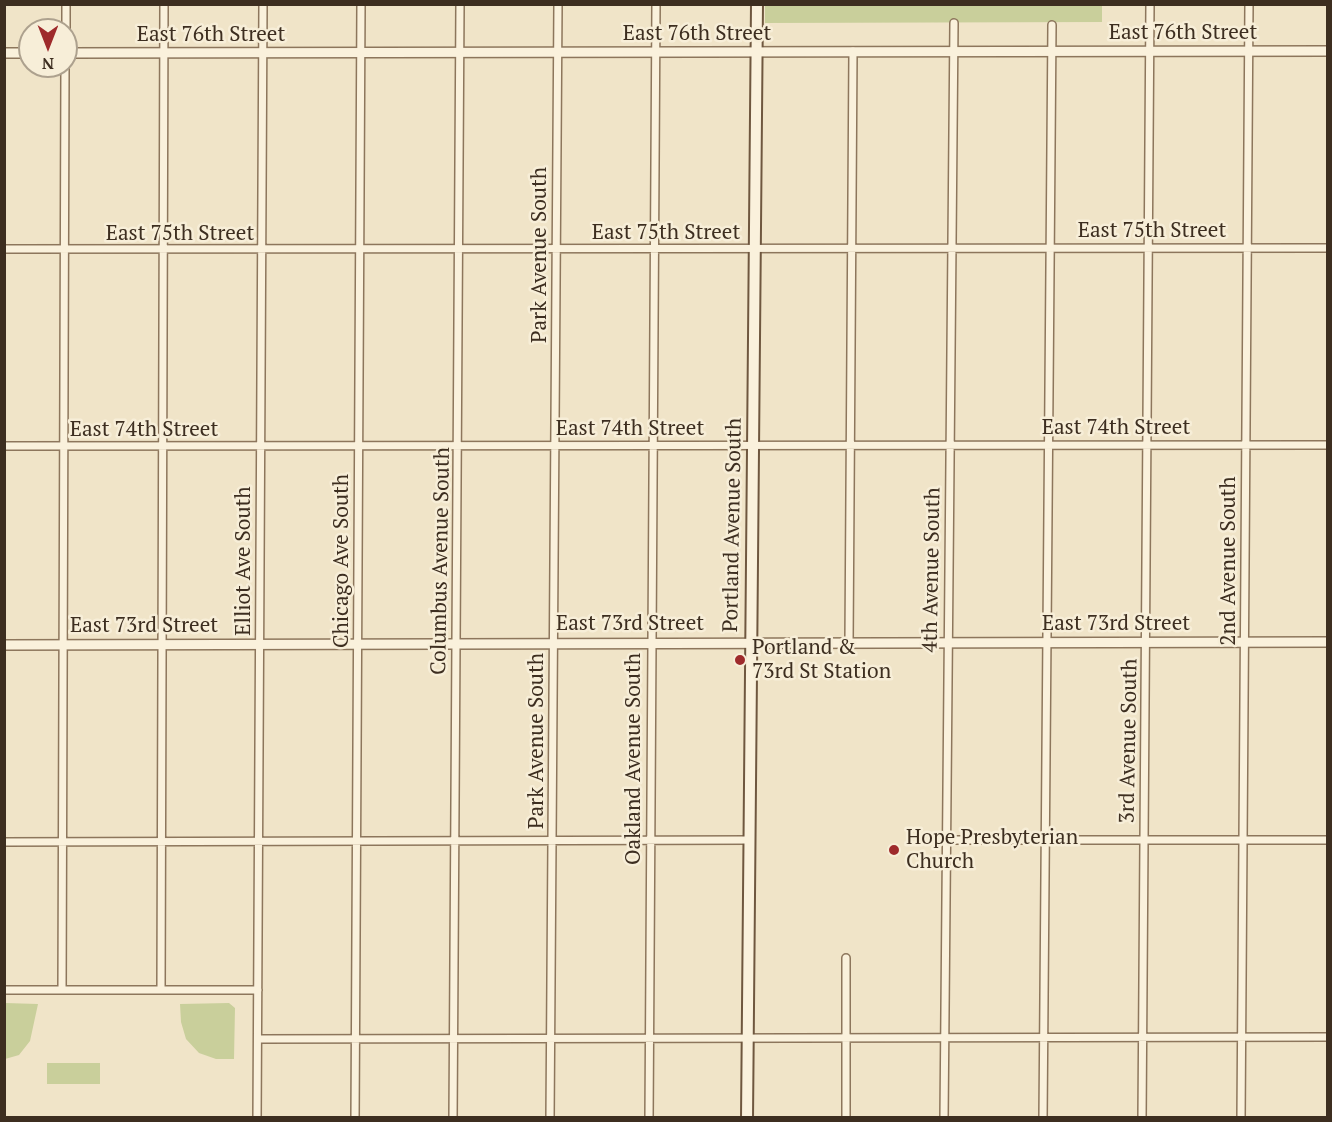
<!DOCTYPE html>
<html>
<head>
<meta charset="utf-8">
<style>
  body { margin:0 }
  #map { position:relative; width:1332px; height:1122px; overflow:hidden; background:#f0e4c8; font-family:"PT Serif",serif }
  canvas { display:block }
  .frame { position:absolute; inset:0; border:6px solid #3d2e20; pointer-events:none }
  .north { position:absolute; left:18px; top:18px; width:60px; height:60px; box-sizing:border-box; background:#f7eed8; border:2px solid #ada18e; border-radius:50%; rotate:180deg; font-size:16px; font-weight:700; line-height:24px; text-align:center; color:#3d2e20 }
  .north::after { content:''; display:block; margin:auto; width:21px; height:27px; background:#9e2a2b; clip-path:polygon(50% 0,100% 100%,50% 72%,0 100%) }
</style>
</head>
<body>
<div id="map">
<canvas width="1332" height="1122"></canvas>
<div class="frame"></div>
<div class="north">N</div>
</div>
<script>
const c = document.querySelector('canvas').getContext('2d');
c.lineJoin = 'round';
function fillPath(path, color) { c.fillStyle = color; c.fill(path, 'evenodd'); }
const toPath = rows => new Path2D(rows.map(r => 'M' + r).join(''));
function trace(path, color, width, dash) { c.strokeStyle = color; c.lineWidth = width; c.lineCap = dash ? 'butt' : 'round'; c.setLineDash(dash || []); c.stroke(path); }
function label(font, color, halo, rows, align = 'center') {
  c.font = font + ' "PT Serif",serif'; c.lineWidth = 5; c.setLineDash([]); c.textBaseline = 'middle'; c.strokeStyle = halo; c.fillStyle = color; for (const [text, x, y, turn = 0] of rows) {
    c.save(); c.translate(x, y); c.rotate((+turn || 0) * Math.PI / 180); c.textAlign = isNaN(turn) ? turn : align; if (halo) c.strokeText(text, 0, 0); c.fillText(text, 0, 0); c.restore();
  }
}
const green = toPath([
  [765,5,1102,5,1102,22,765,23],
  [5,1003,38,1004,30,1041,19,1055,5,1059],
  [229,1003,235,1008,234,1059,216,1059,199,1053,186,1039,181,1022,180,1004],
  [47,1063,100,1063,100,1084,47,1084]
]);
const minor = toPath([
  [66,30,66,4],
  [4,249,1328,248],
  [4,446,1328,445],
  [849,642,853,51],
  [946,840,1328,840],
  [4,842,750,840],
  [846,958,846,1118],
  [4,990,258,990],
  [62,990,65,66],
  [161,990,164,4],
  [258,1039,1328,1037],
  [257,1118,263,4],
  [355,1118,361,4],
  [453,1118,460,4],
  [550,1118,558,4],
  [649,1118,656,4],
  [944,1118,954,23],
  [1043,1118,1052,25],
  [1142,1118,1150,4],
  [1241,1118,1249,4]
]);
const tertiary = toPath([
  [4,53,30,53],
  [66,53,1328,51],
  [4,645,1328,642]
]);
const secondary = toPath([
  [747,1118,757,4]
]);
const markers = [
  [740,660,6,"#9e2a2b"],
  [894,850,6,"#9e2a2b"]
];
const streetNames = [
  ["East 76th Street",1183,33],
  ["East 76th Street",697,34],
  ["East 76th Street",211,35],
  ["East 75th Street",1152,231],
  ["East 75th Street",666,233],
  ["East 75th Street",180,234],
  ["Park Avenue South",540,255,-90],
  ["East 74th Street",1116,428],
  ["East 74th Street",630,429],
  ["East 74th Street",144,430],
  ["Portland Avenue South",733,525,-89],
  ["Elliot Ave South",244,561,-90],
  ["Chicago Ave South",342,561,-90],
  ["Columbus Avenue South",441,561,-89],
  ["2nd Avenue South",1229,561,-90],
  ["4th Avenue South",932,570,-89],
  ["East 73rd Street",630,624],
  ["East 73rd Street",1116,624],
  ["East 73rd Street",144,626],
  ["Park Avenue South",537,741,-90],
  ["3rd Avenue South",1129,741,-89],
  ["Oakland Avenue South",634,759,-90]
];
const poiNames = [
  ["Portland &",752,648],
  ["73rd St Station",752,672],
  ["Hope Presbyterian",906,838],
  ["Church",906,862]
];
fillPath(green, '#c9cf9b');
trace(minor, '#8d765c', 10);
trace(tertiary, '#8d765c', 12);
trace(secondary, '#6f573f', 14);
trace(minor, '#faf1dc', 7);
trace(tertiary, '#faf1dc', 9);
trace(secondary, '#faf1dc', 10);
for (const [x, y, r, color] of markers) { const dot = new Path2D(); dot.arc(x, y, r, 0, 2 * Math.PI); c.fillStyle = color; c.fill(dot); trace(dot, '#f7eed8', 2); }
label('21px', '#3d2e20', '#f7eed8', streetNames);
label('21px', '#3d2e20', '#f7eed8', poiNames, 'left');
</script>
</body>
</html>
